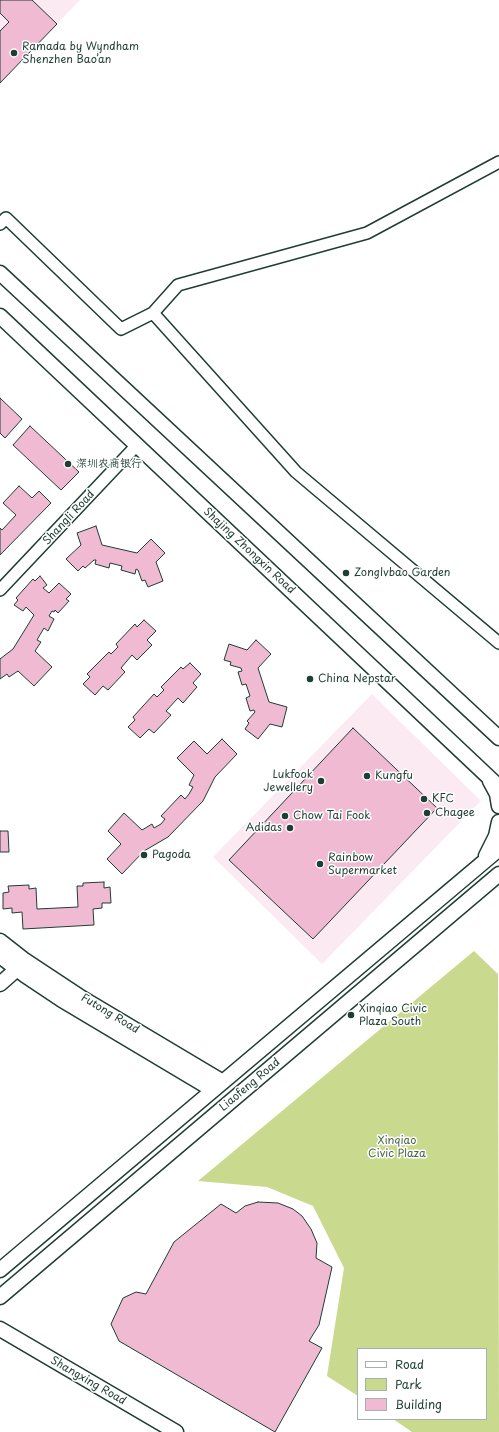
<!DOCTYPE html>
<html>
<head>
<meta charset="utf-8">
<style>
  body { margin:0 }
  #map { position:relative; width:499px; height:1432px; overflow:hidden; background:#fff; font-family:"Playpen Sans",sans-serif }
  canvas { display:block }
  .legend { position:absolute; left:357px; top:1348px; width:130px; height:72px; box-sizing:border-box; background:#fff; border:1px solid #a5b1ae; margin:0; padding:5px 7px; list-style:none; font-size:12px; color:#1f3d34 }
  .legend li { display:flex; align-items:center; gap:8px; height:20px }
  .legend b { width:20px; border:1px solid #a5b1ae }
</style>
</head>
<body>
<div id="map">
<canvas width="499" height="1432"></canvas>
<ul class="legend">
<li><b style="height:5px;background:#fff"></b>Road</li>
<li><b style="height:11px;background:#c9d98d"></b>Park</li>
<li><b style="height:11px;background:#f1bad3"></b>Building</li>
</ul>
</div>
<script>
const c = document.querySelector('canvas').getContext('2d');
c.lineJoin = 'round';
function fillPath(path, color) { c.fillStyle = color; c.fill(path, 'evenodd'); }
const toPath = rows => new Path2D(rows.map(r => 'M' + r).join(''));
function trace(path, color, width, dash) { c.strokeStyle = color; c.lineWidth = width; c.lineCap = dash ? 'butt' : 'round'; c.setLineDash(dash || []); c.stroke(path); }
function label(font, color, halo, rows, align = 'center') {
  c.font = font + ' "Playpen Sans","LXGW WenKai TC",sans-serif'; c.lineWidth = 3; c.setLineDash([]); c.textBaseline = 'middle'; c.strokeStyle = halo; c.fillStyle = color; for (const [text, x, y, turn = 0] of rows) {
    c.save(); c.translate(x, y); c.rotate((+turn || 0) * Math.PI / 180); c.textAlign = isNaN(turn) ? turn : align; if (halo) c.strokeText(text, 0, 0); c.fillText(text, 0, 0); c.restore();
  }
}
const built = toPath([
  [0,0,80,0,0,83],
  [372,694,481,801,322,964,213,857]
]);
const green = toPath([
  [474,951,498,974,499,1432,412,1432,393,1419,486,1419,486,1349,358,1349,358,1396,327,1376,344,1268,313,1206,267,1187,198,1181]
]);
const building = toPath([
  [0,0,32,0,57,24,0,83,0,31,9,22,0,13,0,0],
  [0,398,22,419,5,438,0,433,0,398],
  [30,426,79,472,61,490,13,445,30,426],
  [19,486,32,498,39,491,51,503,0,555,0,528,2,530,16,515,3,503,19,486],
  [96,526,102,545,137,553,151,539,165,553,156,562,163,581,148,587,145,580,142,581,138,570,136,569,135,574,121,570,122,566,110,563,109,568,95,564,96,560,94,560,85,568,83,566,78,571,66,559,81,545,77,533,96,526],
  [40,576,47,585,43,588,49,593,59,583,71,594,66,599,69,601,58,613,55,610,54,612,52,611,49,616,54,619,48,631,44,628,37,640,41,642,35,651,52,667,34,686,18,671,9,677,7,674,0,679,0,659,13,649,34,615,26,607,23,611,14,605,18,600,16,598,33,579,35,581,40,576],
  [144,620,156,631,147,640,152,645,137,660,132,655,121,668,125,672,108,690,103,686,95,695,83,684,90,677,87,674,109,652,111,654,118,647,116,644,135,624,137,627,144,620],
  [256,640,271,654,258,668,269,702,287,707,282,727,270,724,258,739,245,729,249,723,247,721,255,712,254,710,250,711,246,698,250,696,246,684,242,685,238,672,242,671,241,668,230,665,231,662,224,660,229,644,247,650,256,640],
  [190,663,201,674,193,683,197,687,183,703,178,698,166,711,171,715,154,733,149,729,140,738,128,727,135,720,133,717,154,694,157,697,164,690,161,687,181,667,183,669,190,663],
  [353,728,437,808,313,939,229,860,353,728],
  [222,739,237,754,215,777,203,801,168,837,144,851,122,874,107,859,121,844,108,831,124,813,142,830,152,824,154,828,161,824,165,819,161,816,181,795,185,799,189,794,193,787,189,785,194,775,177,758,194,741,207,754,222,739],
  [0,831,8,831,9,852,0,852,0,831],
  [104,882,104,888,110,887,111,903,102,903,102,908,93,909,94,925,23,929,22,912,12,913,12,908,3,909,3,893,9,892,8,886,29,885,29,889,36,888,37,909,78,907,77,886,83,886,83,883,104,882],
  [258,1202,278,1203,293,1209,302,1216,311,1229,317,1243,316,1258,332,1267,319,1325,309,1341,322,1348,275,1432,119,1341,111,1324,123,1298,136,1292,146,1294,174,1242,221,1204,236,1213,245,1206,258,1202]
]);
const minor = toPath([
  [0,224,6,218,121,329,153,313,178,285,367,233,499,162],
  [153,313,296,472,499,643],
  [0,590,137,445]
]);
const tertiary = toPath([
  [0,273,499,738],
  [0,316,499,787],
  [490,781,497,794,499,806],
  [486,856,496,836,499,822],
  [0,941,23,959,82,998,223,1082],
  [0,956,26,976,62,1000,213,1090],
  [0,984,17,969],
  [0,1270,499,849],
  [0,1297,499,874],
  [0,1329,176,1432]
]);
const markers = [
  [14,53,4,"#1f3d34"],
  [68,464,4,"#1f3d34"],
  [346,573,4,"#1f3d34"],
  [310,679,4,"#1f3d34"],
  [367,776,4,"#1f3d34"],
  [321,781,4,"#1f3d34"],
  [424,799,4,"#1f3d34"],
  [427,813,4,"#1f3d34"],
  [285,816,4,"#1f3d34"],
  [290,828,4,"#1f3d34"],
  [144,855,4,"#1f3d34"],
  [320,864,4,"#1f3d34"],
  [351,1015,4,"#1f3d34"]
];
const poiNames = [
  ["Ramada by Wyndham",22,47],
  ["Shenzhen Bao’an",22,60],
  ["深圳农商银行",76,464],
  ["Zonglvbao Garden",354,573],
  ["China Nepstar",318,679],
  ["Lukfook",313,775,"right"],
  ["Jewellery",313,788,"right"],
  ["Kungfu",375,776],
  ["KFC",432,799],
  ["Chagee",435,813],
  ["Chow Tai Fook",293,816],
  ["Adidas",282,828,"right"],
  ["Pagoda",152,855],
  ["Rainbow",328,858],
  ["Supermarket",328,871],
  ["Xinqiao Civic",359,1009],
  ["Plaza South",359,1022]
];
const streetNames = [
  ["Shangli Road",69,518,-47],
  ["Shajing Zhongxin Road",249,551,43],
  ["Futong Road",110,1014,31],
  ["Liaofeng Road",250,1085,-40],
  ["Shangxing Road",88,1381,30]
];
const parkNames = [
  ["Xinqiao",397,1141],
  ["Civic Plaza",397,1154]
];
fillPath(built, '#fbeaf2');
fillPath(green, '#c9d98d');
fillPath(building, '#f1bad3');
trace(building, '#1f3d34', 1);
trace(minor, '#1f3d34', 14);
trace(tertiary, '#1f3d34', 17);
trace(minor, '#fff', 11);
trace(tertiary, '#fff', 14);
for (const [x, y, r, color] of markers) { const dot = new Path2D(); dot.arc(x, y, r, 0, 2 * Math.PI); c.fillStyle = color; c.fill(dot); trace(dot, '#fff', 1.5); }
label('11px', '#1f3d34', '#fff', poiNames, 'left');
label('11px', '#1f3d34', '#fff', streetNames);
label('11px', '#4a644a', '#fff', parkNames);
</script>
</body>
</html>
